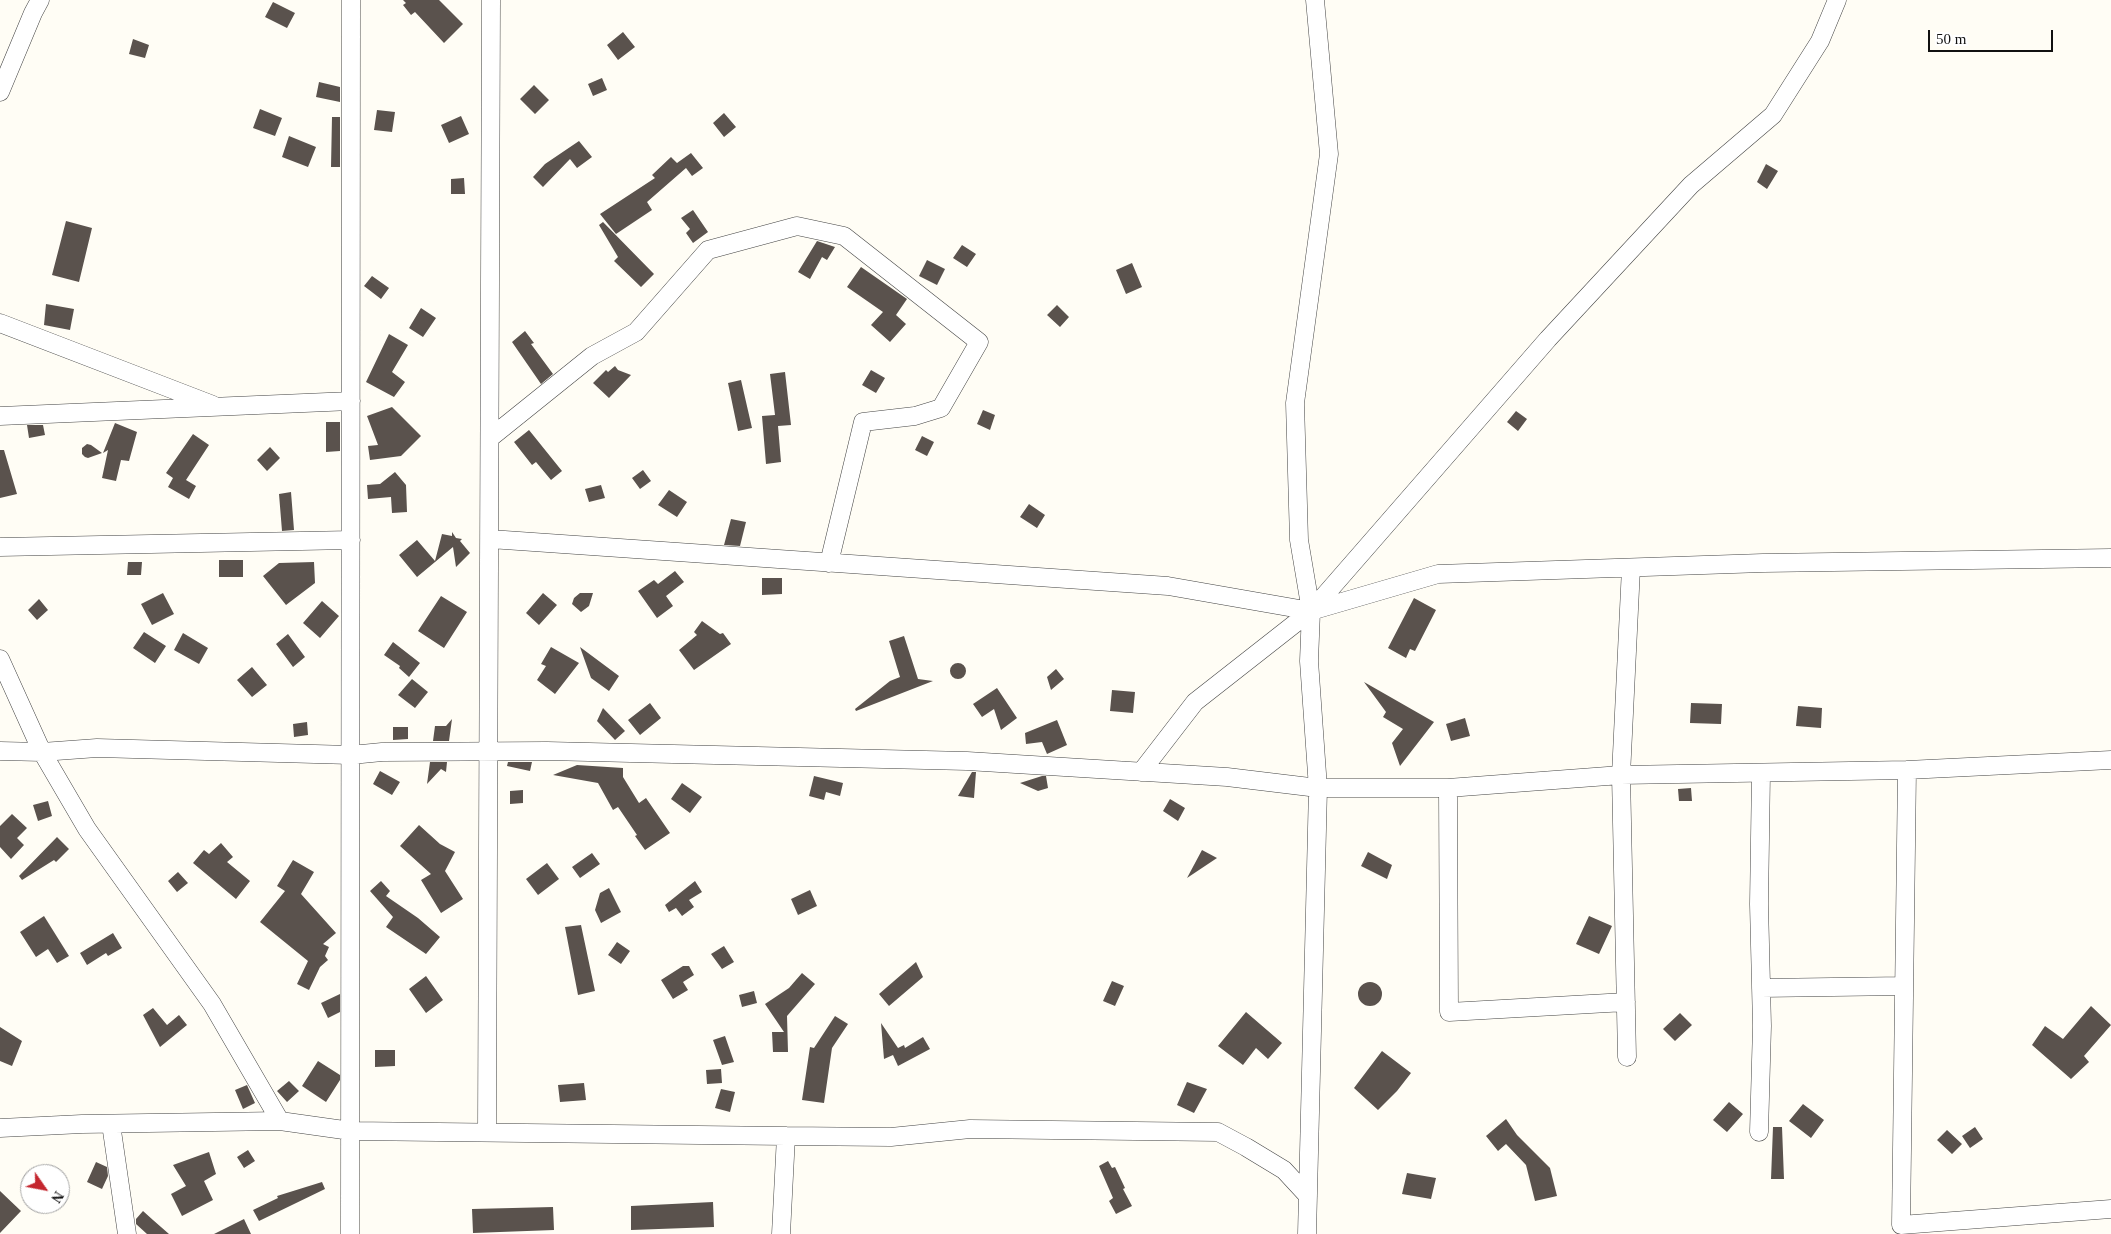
<!DOCTYPE html>
<html>
<head>
<meta charset="utf-8">
<style>
  body { margin:0 }
  #map { position:relative; width:2111px; height:1234px; overflow:hidden; background:#fffdf5; font-family:Georgia,serif }
  canvas { display:block }
  .north { position:absolute; left:20px; top:1164px; width:50px; height:50px; box-sizing:border-box; background:#fff; border:1px solid #a0a0a0; border-radius:50%; rotate:123deg; font-size:14px; font-weight:700; line-height:20px; text-align:center; color:#111 }
  .north::after { content:''; display:block; margin:auto; width:18px; height:22px; background:#c4262e; clip-path:polygon(50% 0,100% 100%,50% 72%,0 100%) }
  .scale { position:absolute; left:1928px; top:30px; width:125px; height:22px; box-sizing:border-box; border:2px solid #111; border-top:0; padding-left:6px; font-size:15px; line-height:18px; white-space:nowrap; color:#111; -webkit-text-stroke:4px #fff; paint-order:stroke }
</style>
</head>
<body>
<div id="map">
<canvas width="2111" height="1234"></canvas>
<div class="north">N</div>
<div class="scale">50 m</div>
</div>
<script>
const c = document.querySelector('canvas').getContext('2d');
c.lineJoin = 'round';
function fillPath(path, color) { c.fillStyle = color; c.fill(path, 'evenodd'); }
const toPath = rows => new Path2D(rows.map(r => 'M' + r).join(''));
function trace(path, color, width, dash) { c.strokeStyle = color; c.lineWidth = width; c.lineCap = dash ? 'butt' : 'round'; c.setLineDash(dash || []); c.stroke(path); }
const building = toPath([
  [403,0,439,0,463,24,444,43,415,12,411,15,403,5,406,3],
  [273,2,295,13,287,28,265,17],
  [623,32,635,47,618,60,607,45],
  [133,39,149,45,145,58,129,54],
  [602,78,607,90,593,96,588,84],
  [319,82,340,87,340,102,316,97],
  [534,85,549,100,535,114,520,99],
  [260,109,282,118,275,136,253,128],
  [377,110,395,112,392,132,374,130],
  [724,113,736,127,724,137,713,123],
  [461,116,469,134,449,143,441,125],
  [332,117,340,117,340,167,331,167],
  [289,136,316,147,308,167,282,157],
  [579,141,592,157,577,168,570,159,543,187,533,177,545,164],
  [691,153,703,168,692,176,686,168,647,202,652,210,616,234,600,214,655,178,652,175,671,157,677,163],
  [1766,164,1778,171,1767,189,1757,182],
  [464,178,465,194,451,194,451,179],
  [693,210,708,232,693,243,686,233,690,229,681,218],
  [66,221,92,228,79,282,52,275],
  [603,222,654,274,641,287,614,261,618,257,599,225],
  [817,241,835,247,827,260,822,257,810,279,798,272],
  [962,245,976,254,967,267,953,258],
  [927,260,945,269,937,285,919,276],
  [1132,263,1142,287,1126,294,1116,270],
  [861,267,907,299,896,315,906,324,890,342,871,325,883,312,847,287],
  [372,276,389,288,381,299,364,286],
  [46,304,74,309,70,330,44,325],
  [1057,305,1069,317,1060,327,1047,315],
  [421,308,436,318,423,337,409,328],
  [525,331,534,343,531,344,553,374,541,384,512,342],
  [389,334,408,345,392,372,405,382,394,397,366,382],
  [615,366,618,370,631,375,609,398,593,383,606,370,608,372],
  [871,370,885,378,876,393,862,385],
  [785,372,791,425,778,426,781,462,766,464,762,416,775,415,770,374],
  [741,380,752,428,738,431,728,383],
  [392,407,421,436,401,456,370,460,368,446,378,445,367,416],
  [983,410,995,415,990,430,977,424],
  [1516,411,1527,419,1518,431,1507,422],
  [326,422,340,422,340,451,326,452],
  [115,423,137,432,129,461,121,460,116,481,102,478,108,450,103,453],
  [27,425,43,425,45,435,29,438],
  [529,430,562,471,551,480,536,462,532,465,514,442],
  [193,434,209,445,186,480,196,486,189,499,168,487,173,478,166,473],
  [922,436,934,442,927,456,915,450],
  [87,444,91,445,102,453,88,458,85,457,82,454,82,448],
  [270,447,280,458,267,471,257,460],
  [0,450,4,450,17,494,0,498],
  [643,470,651,481,640,489,632,478],
  [395,472,406,485,407,512,392,513,391,497,368,499,367,485,380,484],
  [601,485,605,498,589,502,585,489],
  [669,490,687,502,677,517,658,505],
  [291,492,294,530,282,531,279,494],
  [1029,504,1045,515,1037,528,1020,517],
  [731,519,746,522,740,546,724,545],
  [452,532,456,538,462,539,460,541,470,553,456,567,453,547,417,577,399,555,417,540,435,561,442,534,452,536],
  [219,560,243,560,243,577,219,577],
  [128,562,142,562,141,575,127,575],
  [314,562,315,583,286,605,263,576,279,563],
  [675,571,684,582,666,596,673,606,657,618,638,591,654,580,658,584],
  [762,578,782,578,782,594,762,595],
  [163,593,174,614,152,625,141,604],
  [543,593,557,605,539,625,526,613],
  [580,593,593,593,589,606,581,612,572,604,574,598],
  [441,596,467,612,444,648,418,631],
  [1414,598,1436,610,1415,651,1410,649,1406,658,1388,648],
  [39,599,48,610,37,620,28,610],
  [322,601,339,616,320,638,303,623],
  [702,621,720,634,723,633,731,644,694,670,679,650,697,635,694,632],
  [144,632,166,646,155,663,133,648],
  [183,633,208,648,199,664,174,650],
  [288,634,305,657,293,667,276,644],
  [904,636,918,679,933,681,856,711,855,709,890,681,900,677,889,641],
  [393,642,420,663,409,677,399,668,400,666,384,655],
  [551,647,579,663,555,694,537,680,546,666,541,664],
  [580,647,619,676,609,691,591,678],
  '950 671a8 8 0 1 1 16 0a8 8 0 1 1-16 0Z',
  [252,667,267,685,252,697,237,680],
  [1056,669,1064,679,1051,690,1047,677],
  [412,679,428,692,415,708,398,695],
  [1364,682,1434,722,1400,766,1392,743,1403,729,1383,717,1386,712],
  [997,688,1017,718,1001,730,994,709,982,717,973,704],
  [1112,690,1135,692,1133,713,1110,711],
  [650,703,661,718,640,735,628,720],
  [1691,703,1722,704,1721,724,1690,723],
  [1798,706,1822,708,1821,728,1796,726],
  [603,708,625,731,615,740,597,721],
  [1465,718,1470,736,1451,741,1446,724],
  [452,719,449,741,433,741,435,726,446,726],
  [1057,720,1067,745,1047,754,1042,742,1026,744,1025,733],
  [307,722,308,735,294,737,293,724],
  [393,727,408,727,408,739,393,740],
  [430,762,447,762,446,772,441,769,427,784],
  [508,762,532,762,530,771,507,766],
  [577,765,623,768,623,777,639,803,646,798,670,833,645,850,635,836,637,835,618,807,613,810,598,783,553,775],
  [380,771,400,782,392,795,373,784],
  [972,772,976,772,974,798,958,796],
  [814,776,843,783,840,796,826,792,824,800,809,796],
  [1042,776,1046,776,1048,788,1038,791,1020,783],
  [682,783,702,797,690,813,671,799],
  [1691,788,1692,801,1679,801,1678,789],
  [523,790,523,803,510,804,510,791],
  [1170,799,1185,808,1178,821,1163,811],
  [48,801,52,816,38,821,33,805],
  [12,814,27,828,17,838,24,845,11,859,0,847,0,826],
  [419,825,440,844,455,852,445,871,463,899,441,913,421,880,431,874,400,846],
  [57,837,69,849,56,862,54,860,22,880,19,876],
  [221,843,233,857,227,862,250,881,236,899,193,863,204,850,209,854],
  [1202,850,1217,858,1187,878],
  [1368,852,1392,865,1387,879,1361,866],
  [592,853,600,864,580,878,572,867],
  [293,860,314,872,301,894,336,933,323,944,329,947,325,956,328,960,320,967,309,990,297,984,308,961,260,922,285,891,277,886],
  [547,863,559,879,538,895,526,879],
  [178,872,188,883,177,892,168,881],
  [381,881,390,891,386,896,418,918,440,937,426,954,386,927,393,917,370,891],
  [695,881,702,892,689,900,694,907,682,916,676,908,669,912,665,905],
  [609,888,621,912,601,923,595,910,600,893],
  [810,890,817,906,798,915,791,899],
  [44,916,69,956,57,963,48,949,36,957,20,932],
  [1589,916,1612,926,1599,954,1576,944],
  [581,925,595,991,578,995,565,927],
  [113,933,122,948,108,956,106,953,87,965,80,953],
  [617,942,630,951,621,964,608,955],
  [724,946,734,962,722,969,711,954],
  [916,962,923,977,889,1006,879,994],
  [683,966,689,966,694,975,683,982,688,990,673,999,661,980],
  [802,973,815,984,787,1016,788,1052,773,1052,772,1032,784,1032,765,1004,789,988],
  [426,976,443,1000,426,1013,409,989],
  [1112,981,1124,986,1115,1006,1103,1001],
  '1358 994a12 12 0 1 1 24 0a12 12 0 1 1-24 0Z',
  [754,991,757,1003,742,1007,739,995],
  [340,994,340,1012,328,1018,321,1003],
  [2091,1006,2111,1025,2084,1056,2089,1062,2071,1079,2032,1045,2045,1026,2063,1039],
  [153,1008,167,1025,179,1015,187,1025,160,1047,143,1015],
  [1246,1012,1282,1043,1268,1059,1256,1048,1243,1065,1218,1046],
  [1680,1013,1692,1025,1675,1041,1663,1029],
  [835,1016,848,1024,832,1048,824,1103,802,1100,810,1047,814,1048],
  [881,1023,898,1048,904,1045,905,1048,923,1037,930,1049,898,1066,893,1055,884,1059],
  [0,1027,22,1041,12,1066,0,1061],
  [725,1036,734,1062,722,1065,713,1040],
  [375,1050,395,1050,395,1066,375,1067],
  [1382,1051,1411,1073,1397,1091,1378,1110,1354,1088],
  [318,1061,340,1075,340,1080,326,1102,302,1086],
  [721,1069,722,1083,707,1084,706,1070],
  [289,1081,299,1091,287,1102,277,1091],
  [1187,1082,1207,1089,1194,1113,1177,1105],
  [584,1083,586,1100,560,1102,558,1085],
  [247,1085,255,1103,243,1109,235,1090],
  [721,1089,735,1092,730,1112,715,1108],
  [1729,1102,1743,1114,1727,1132,1713,1120],
  [1803,1104,1824,1120,1811,1138,1789,1121],
  [1506,1119,1517,1135,1550,1168,1557,1196,1535,1201,1526,1165,1506,1144,1498,1151,1486,1136],
  [1773,1127,1782,1127,1784,1179,1771,1179],
  [1975,1127,1983,1139,1970,1148,1962,1136],
  [1947,1130,1962,1144,1952,1154,1937,1140],
  [248,1150,255,1161,244,1168,237,1157],
  [209,1152,216,1174,204,1181,213,1200,182,1216,171,1194,186,1186,173,1165],
  [1108,1161,1112,1168,1115,1167,1125,1188,1123,1189,1132,1206,1116,1214,1109,1201,1113,1198,1099,1166],
  [96,1162,107,1167,108,1176,102,1189,87,1182],
  [1407,1173,1436,1178,1431,1199,1402,1194],
  [322,1182,325,1189,259,1221,253,1210,278,1198,277,1196],
  [0,1191,21,1211,0,1233],
  [713,1202,714,1227,631,1230,631,1206],
  [553,1207,554,1230,473,1233,472,1209],
  [143,1211,153,1220,169,1234,147,1234,136,1224,136,1219],
  [244,1219,251,1234,214,1234]
]);
const minor = toPath([
  [0,92,33,13,40,0],
  [0,323,213,405],
  [0,416,351,401],
  [490,438,592,356,636,332,708,250,797,226,844,236,979,342,941,408,915,416,863,422,829,563],
  [490,539,1168,586,1311,611,1438,574,1763,563,2111,558],
  [0,547,351,540],
  [0,659,42,752,87,829,212,1004,280,1121],
  [0,751,42,752,97,748,351,755,382,752,547,751,967,761,1227,777,1318,788,1448,788,1621,775,1907,770],
  [2111,760,1907,770,1901,1225,2111,1209],
  [1141,772,1195,702,1311,611,1548,339,1691,185,1773,115,1820,41,1837,0],
  [1448,788,1449,1012,1626,1002],
  [1761,988,1904,986],
  [1627,1057,1621,775,1631,568],
  [111,1124,127,1234],
  [0,1128,82,1124,280,1121,351,1131,786,1136,891,1137,970,1129,1218,1132,1246,1147,1284,1170,1308,1196],
  [487,1132,491,0],
  [1759,1132,1762,1026,1759,904,1761,773],
  [350,1234,351,0],
  [781,1234,786,1136],
  [1307,1234,1318,788,1309,661,1311,611,1299,540,1295,403,1329,154,1315,0]
]);
fillPath(building, '#5a524d');
trace(minor, '#444', 19);
trace(minor, '#fff', 18);
</script>
</body>
</html>
